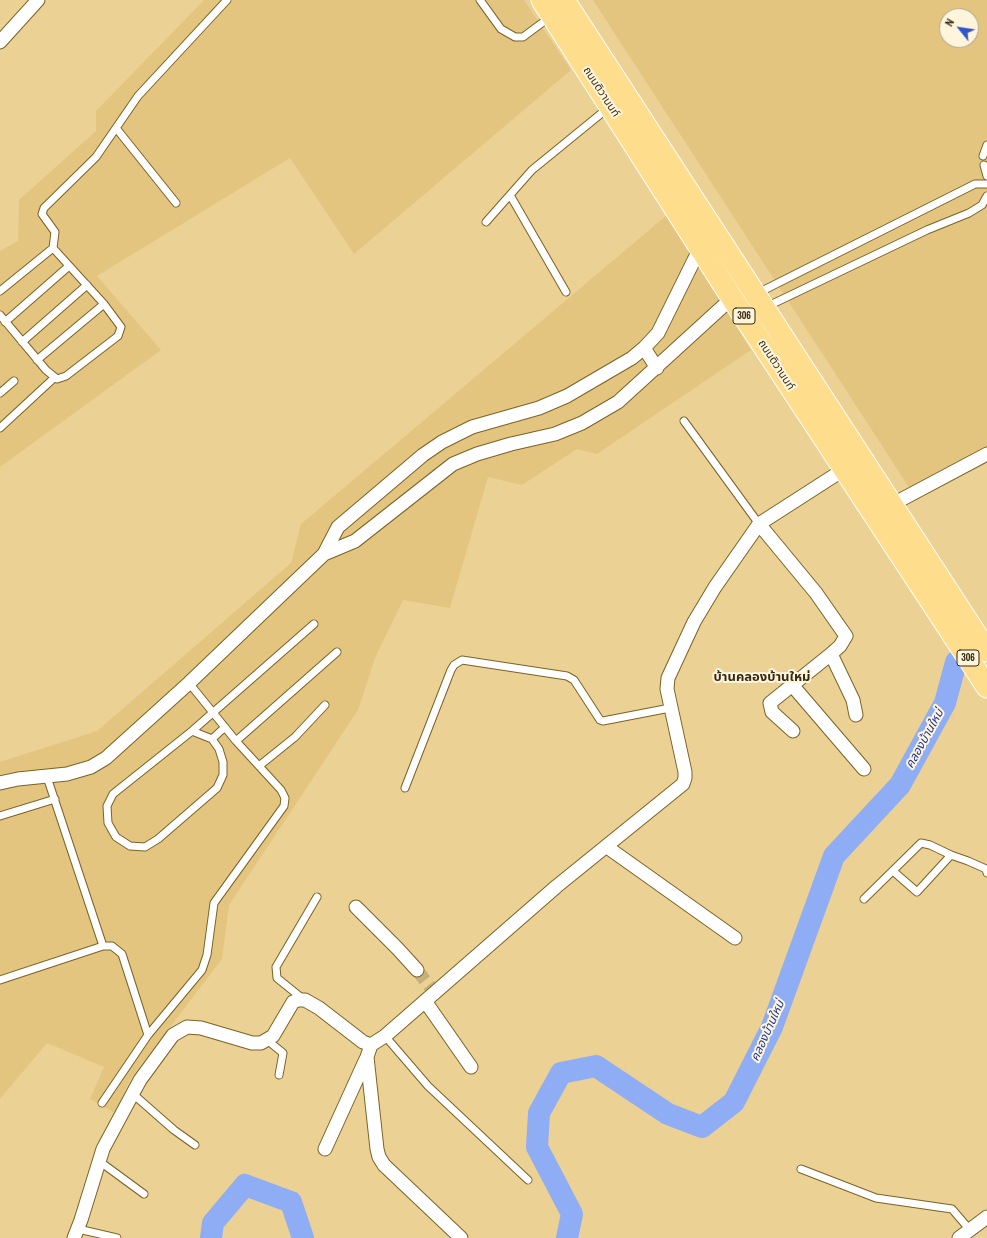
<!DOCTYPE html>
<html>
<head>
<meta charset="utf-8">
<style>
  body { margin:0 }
  #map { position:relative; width:987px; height:1238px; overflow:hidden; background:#ecd194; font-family:"Archivo Narrow",sans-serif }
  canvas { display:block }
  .north { position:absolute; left:939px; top:8px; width:40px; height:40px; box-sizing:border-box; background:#fff4dc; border:1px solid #aea38b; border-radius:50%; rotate:300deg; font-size:11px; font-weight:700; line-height:16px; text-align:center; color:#342a11 }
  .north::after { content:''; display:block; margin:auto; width:14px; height:18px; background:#3055c5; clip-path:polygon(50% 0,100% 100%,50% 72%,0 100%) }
</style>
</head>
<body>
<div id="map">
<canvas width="987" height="1238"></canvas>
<div class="north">N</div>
</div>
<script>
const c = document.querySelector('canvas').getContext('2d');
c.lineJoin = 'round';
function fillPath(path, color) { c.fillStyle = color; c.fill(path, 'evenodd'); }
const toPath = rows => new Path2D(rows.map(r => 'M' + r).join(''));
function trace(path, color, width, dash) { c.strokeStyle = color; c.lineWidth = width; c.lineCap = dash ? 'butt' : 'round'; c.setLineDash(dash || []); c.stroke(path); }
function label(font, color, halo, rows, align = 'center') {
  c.font = font + ' "Archivo Narrow","Noto Sans Thai",sans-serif'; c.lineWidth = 4; c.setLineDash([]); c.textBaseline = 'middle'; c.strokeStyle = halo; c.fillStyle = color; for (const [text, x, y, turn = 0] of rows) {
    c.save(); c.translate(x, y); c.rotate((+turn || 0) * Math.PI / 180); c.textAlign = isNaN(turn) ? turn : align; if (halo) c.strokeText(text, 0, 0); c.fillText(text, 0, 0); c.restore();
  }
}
const built = toPath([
  [204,0,524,0,571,70,354,254,290,158,97,276,161,350,0,467,0,251,18,241,19,200,96,131,96,111],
  [593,0,987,0,987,462,912,492],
  [947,16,971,16,971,40,947,40],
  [667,215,751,350,597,454,577,449,522,485,488,477,450,608,403,600,375,658,358,710,229,905,222,959,131,1078,115,1113,90,1099,104,1067,47,1043,0,1099,0,762,97,731,291,563,301,524]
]);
const river = toPath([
  [211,1238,213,1223,245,1185,291,1202,303,1238],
  [567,1238,572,1214,537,1147,539,1113,561,1073,596,1066,668,1114,702,1127,734,1102,772,1027,834,856,900,785,945,703,956,662,982,642]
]);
const streetTunnel = toPath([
  [417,970,431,988]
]);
const lane = toPath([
  [480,0,501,29,515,37,523,37,550,17],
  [116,128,176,203],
  [983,156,987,145],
  [984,165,987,176],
  [510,195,566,292],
  [486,222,532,170,608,108],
  [0,291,53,248,55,232,42,214,44,208,96,157,138,96,227,0],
  [756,294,975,184,987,184],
  [766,307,927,230,969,213,982,205,987,196],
  [0,315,46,370,57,379,66,376,118,336,121,327,104,304,53,248],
  [5,322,69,266],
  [22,342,87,285],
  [37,360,104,304],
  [0,393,14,381],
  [684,421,759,524],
  [0,428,54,378],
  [192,731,212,739,219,749,223,762,223,775,217,788,158,839,145,847,130,846,116,837,108,823,107,806,113,794,192,731],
  [192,731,314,624],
  [212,739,225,727],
  [236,741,337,652],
  [259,766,295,737,325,705],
  [47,777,103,946],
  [405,788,451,670,454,665,462,660,567,676,574,680,600,720,603,721,670,708],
  [0,816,55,799],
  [893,871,917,892,951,855],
  [864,899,921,843,930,845,951,855,968,861,986,869,987,873],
  [0,980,103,946,112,946,122,954,148,1035],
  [303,999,277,978,276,967,317,897],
  [385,1036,428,1086,528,1180],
  [267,1040,283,1053,279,1075],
  [133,1094,174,1130,195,1145],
  [102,1103,148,1035,202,970,207,955,214,903,284,806,285,798,281,790,236,741,189,683],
  [99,1161,144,1194],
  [801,1169,876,1198,952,1209,970,1230],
  [78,1229,117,1238]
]);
const street = toPath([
  [0,42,38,0],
  [644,348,657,368],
  [893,504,987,454],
  [759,524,816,593,846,636,840,646,831,654,853,700,856,715],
  [324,554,355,541,453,464,477,454,511,444,555,434,582,423,618,402,732,298],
  [792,685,864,769],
  [793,731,772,712,770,703,831,654],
  [0,783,18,779,67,774,91,767,106,758,189,683,324,554,338,527,423,455,442,442,472,427,539,408,567,396,632,358,644,348,658,333,700,248],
  [607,847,735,938],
  [356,907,398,949,417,970],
  [425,1001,471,1067],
  [371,1045,367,1057,377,1149,379,1157,384,1165,461,1238],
  [325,1149,366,1059],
  [74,1238,81,1220,103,1149,140,1080,173,1035,187,1027,201,1028,252,1043,261,1043,273,1036,293,1002,298,1000,305,1000,319,1008,363,1042,371,1045,385,1036,557,886,683,784,685,778,685,772,667,689,668,678,694,622,715,587,759,524,843,470],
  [959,1238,987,1217]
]);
const primary = toPath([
  [542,0,732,298,987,687],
  [564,0,987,651]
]);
const shields = [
  [744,316,22],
  [968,658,22]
];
const shieldNames = [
  ["306",744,316],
  ["306",968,658]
];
const streetNames = [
  ["ถนนติวานนท์",601,92,57],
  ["ถนนติวานนท์",776,365,57]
];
const waterNames = [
  ["คลองบ้านใหม่",925,739,-61],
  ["คลองบ้านใหม่",768,1031,-66]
];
const quarterNames = [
  ["บ้านคลองบ้านใหม่",762,678]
];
fillPath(built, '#e4c580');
trace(river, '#8eadf4', 22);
trace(streetTunnel, '#c7b07a', 13, [13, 6]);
trace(lane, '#7b6226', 9);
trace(street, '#7b6226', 15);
trace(primary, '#fff', 23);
trace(lane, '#fff', 7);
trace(street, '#fff', 13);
trace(primary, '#fede8c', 21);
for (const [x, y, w] of shields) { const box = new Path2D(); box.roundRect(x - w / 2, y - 8, w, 16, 3); c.fillStyle = '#fff4dc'; c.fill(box); trace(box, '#342a11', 1); }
label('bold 10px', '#342a11', null, shieldNames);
label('11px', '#342a11', '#fff4dc', streetNames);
label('italic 12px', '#1a379b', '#fff4dc', waterNames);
label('bold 13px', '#342a11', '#fff4dc', quarterNames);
</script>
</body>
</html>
